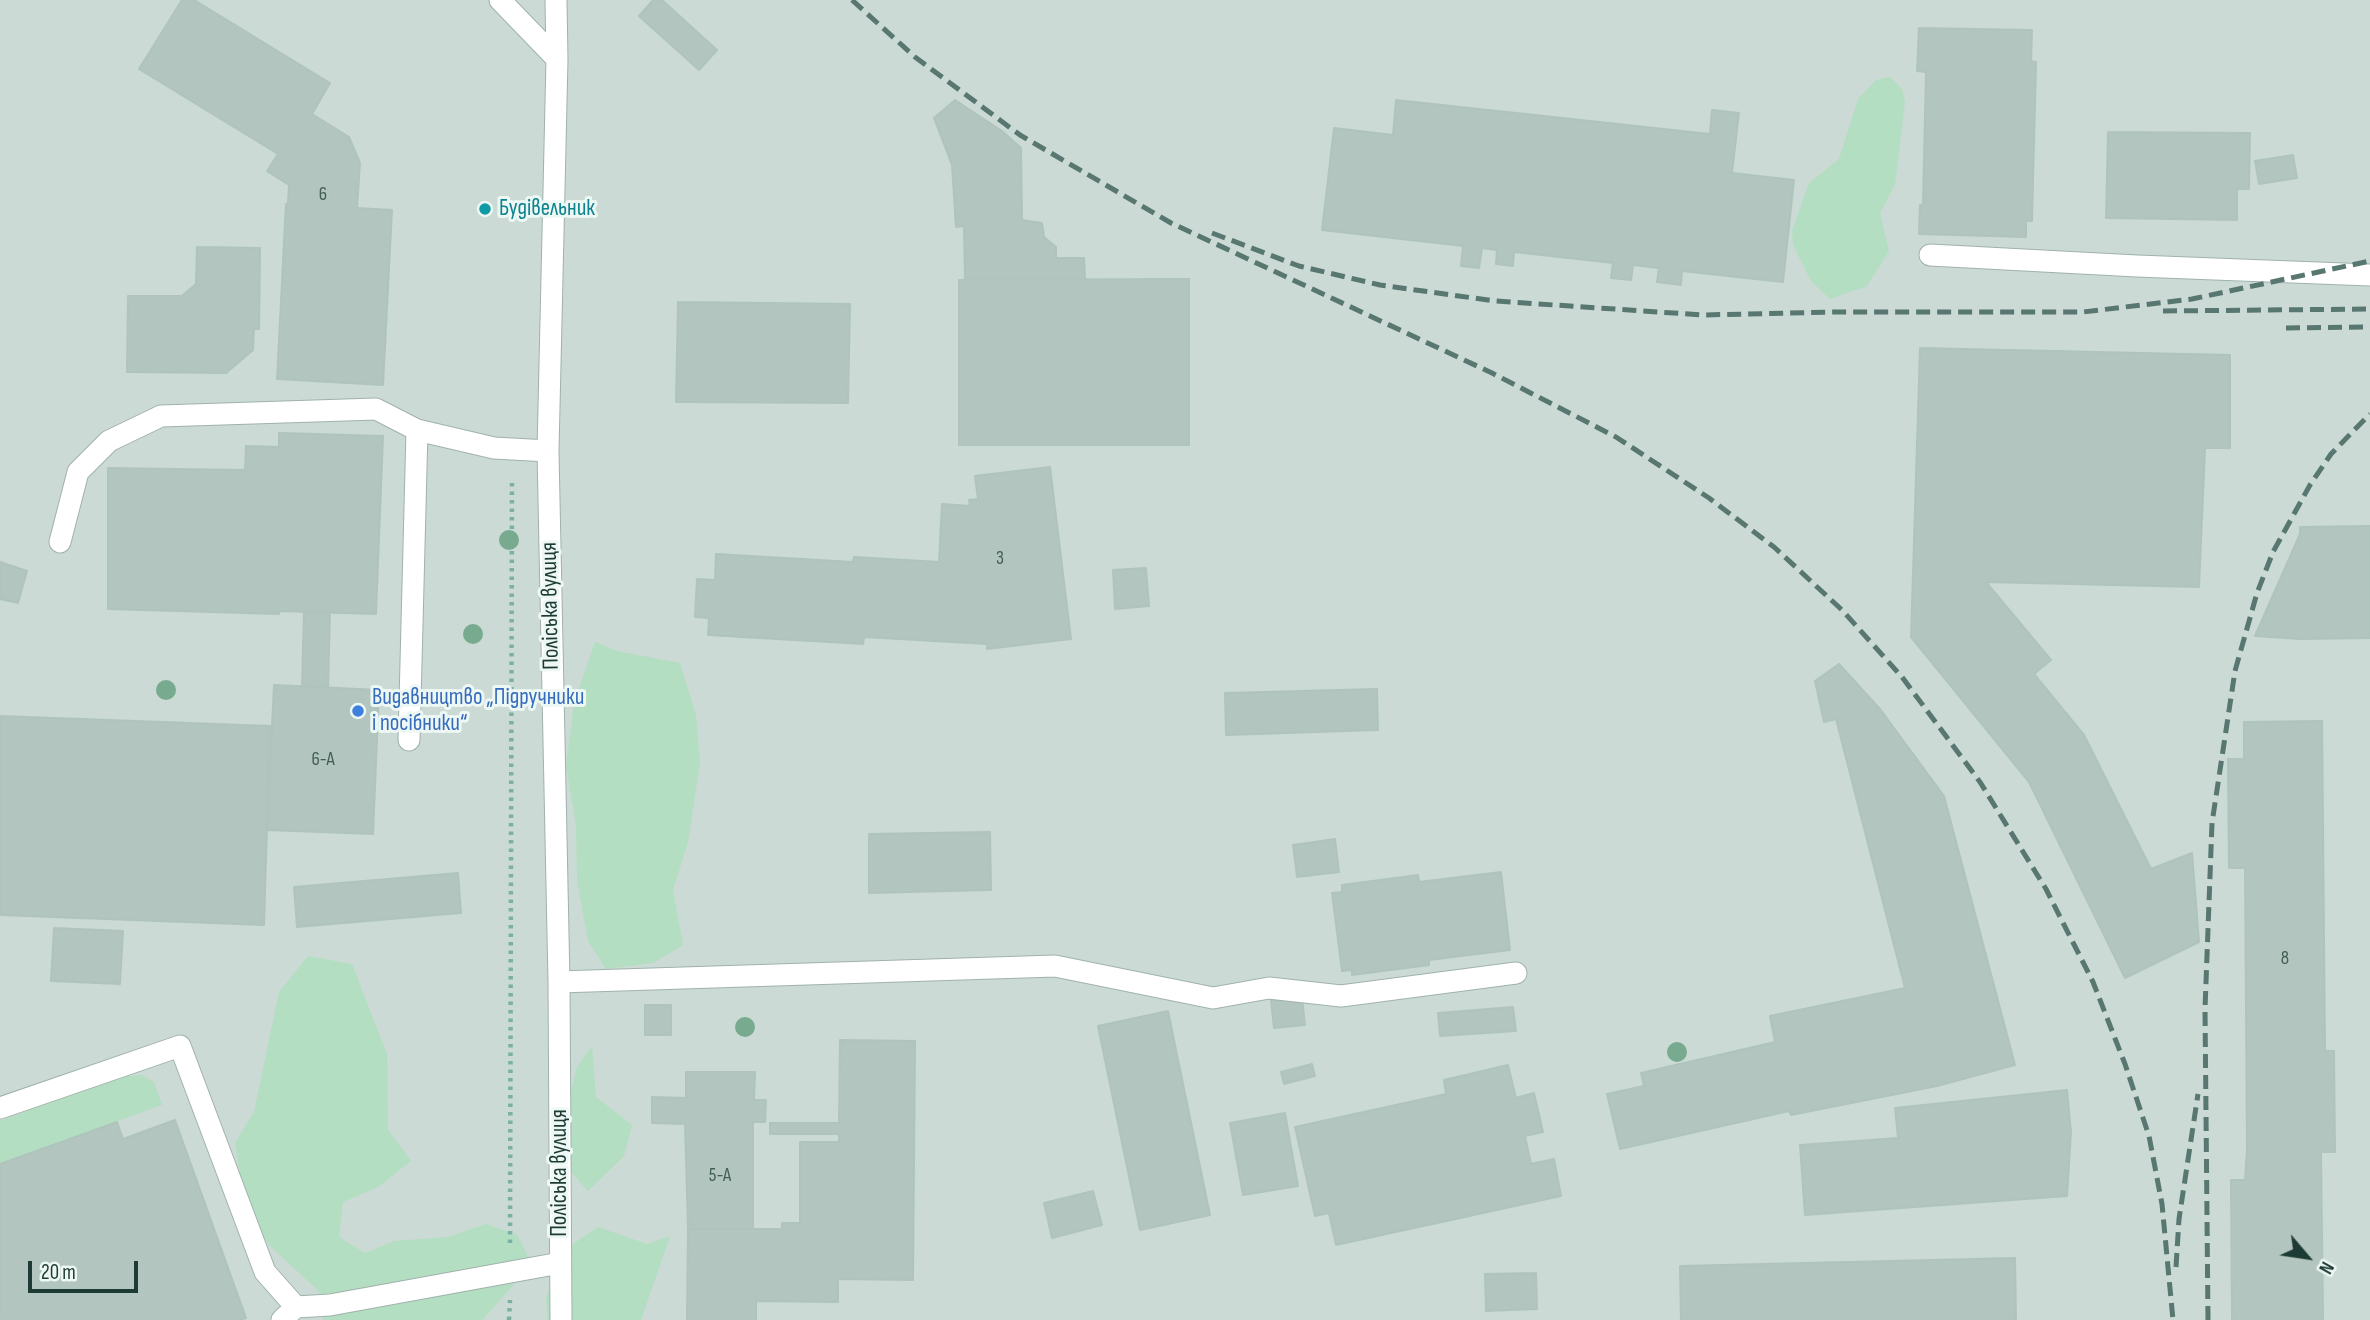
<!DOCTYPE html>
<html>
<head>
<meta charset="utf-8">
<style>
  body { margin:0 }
  #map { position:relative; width:2370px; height:1320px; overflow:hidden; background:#ddeae5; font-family:"Sofia Sans Condensed",sans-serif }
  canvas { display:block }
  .north { position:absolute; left:2272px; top:1222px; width:70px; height:70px; -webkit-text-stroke:5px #edf7f3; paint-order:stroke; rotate:119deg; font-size:19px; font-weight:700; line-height:28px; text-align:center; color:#1d3b34 }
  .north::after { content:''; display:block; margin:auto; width:24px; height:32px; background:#1d3b34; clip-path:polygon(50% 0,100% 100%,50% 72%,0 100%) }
  .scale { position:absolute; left:28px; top:1261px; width:110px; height:32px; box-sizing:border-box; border:4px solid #1d3b34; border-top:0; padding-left:9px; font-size:21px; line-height:24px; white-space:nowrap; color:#1d3b34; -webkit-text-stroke:5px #edf7f3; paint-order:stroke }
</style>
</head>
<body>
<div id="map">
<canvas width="2370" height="1320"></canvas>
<div class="north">N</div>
<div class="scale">20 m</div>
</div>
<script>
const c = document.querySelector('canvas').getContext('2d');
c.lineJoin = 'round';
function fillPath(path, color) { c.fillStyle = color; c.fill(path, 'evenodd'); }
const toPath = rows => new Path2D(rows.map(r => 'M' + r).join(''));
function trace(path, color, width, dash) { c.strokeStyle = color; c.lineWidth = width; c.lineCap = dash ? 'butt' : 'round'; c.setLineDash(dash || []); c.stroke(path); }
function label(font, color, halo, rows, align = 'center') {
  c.font = font + ' "Sofia Sans Condensed",sans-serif'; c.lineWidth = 6; c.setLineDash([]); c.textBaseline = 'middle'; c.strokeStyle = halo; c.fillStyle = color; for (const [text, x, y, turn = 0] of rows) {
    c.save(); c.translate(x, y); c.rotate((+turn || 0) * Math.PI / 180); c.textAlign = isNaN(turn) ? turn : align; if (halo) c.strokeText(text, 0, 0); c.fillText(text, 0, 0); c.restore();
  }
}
const built = toPath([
  [0,0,2370,0,2370,1320,0,1320]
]);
const green = toPath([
  [1890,77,1902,89,1905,102,1895,185,1880,213,1889,251,1867,286,1830,299,1811,281,1793,245,1792,231,1809,183,1839,159,1858,99,1876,80],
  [595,642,617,651,680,663,696,715,700,763,688,842,673,890,683,945,653,963,606,969,588,941,577,880,576,825,566,766,574,703],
  [308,956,352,964,387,1054,388,1130,411,1161,378,1187,343,1202,339,1237,365,1253,394,1241,448,1237,486,1224,517,1235,532,1264,482,1320,323,1320,323,1295,269,1245,245,1206,235,1143,254,1112,279,992],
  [592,1046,596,1097,632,1125,624,1156,588,1191,561,1160,565,1117,577,1067],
  [142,1075,154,1082,162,1105,0,1164,0,1121,117,1077],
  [598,1227,647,1244,670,1236,641,1320,548,1320,546,1298,564,1250]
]);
const building = toPath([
  [182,0,194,0,330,83,312,114,349,137,360,163,357,208,392,210,383,385,277,379,286,204,288,204,289,185,267,171,278,154,139,69,182,0],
  [653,0,662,0,717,50,699,70,639,16,653,0],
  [1919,28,2032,30,2031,61,2036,62,2032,221,2026,221,2026,237,1919,234,1920,205,1923,205,1926,72,1917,71,1919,28],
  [955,100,1002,131,1021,148,1022,220,1042,223,1044,237,1056,247,1056,258,1084,258,1085,280,965,280,964,226,956,227,952,165,934,118,955,100],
  [1396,100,1710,134,1712,110,1739,113,1732,173,1794,180,1783,282,1682,271,1681,285,1657,282,1659,268,1633,265,1631,280,1611,278,1613,263,1514,252,1513,266,1496,264,1497,250,1482,248,1479,268,1461,266,1463,246,1322,230,1334,128,1393,135,1396,100],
  [2108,132,2250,133,2249,189,2237,189,2237,220,2106,218,2108,132],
  [2293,155,2297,178,2259,184,2255,161,2293,155],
  [197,247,260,248,259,329,254,329,253,350,226,373,127,372,128,296,182,296,196,284,197,247],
  [1189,279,1189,445,959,445,959,280,1189,279],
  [678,302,850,304,848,403,676,402,678,302],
  [1920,348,2230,355,2230,448,2205,448,2199,587,1986,582,2051,660,2034,674,2084,735,2151,869,2192,853,2199,942,2125,978,2029,782,1911,637,1920,348],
  [279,433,383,436,376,614,279,611,279,614,108,609,108,468,245,470,246,446,279,447,279,433],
  [1050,467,1071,639,987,649,987,644,864,637,863,644,708,635,709,618,695,617,697,579,715,580,716,554,853,562,854,557,939,562,942,504,970,506,969,500,978,499,975,476,1050,467],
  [2370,526,2370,638,2300,639,2255,636,2300,534,2300,527,2370,526],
  [0,562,27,571,18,603,0,599,0,562],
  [1146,568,1149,606,1115,609,1113,570,1146,568],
  [304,612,330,612,328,688,302,687,304,612],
  [1839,664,1880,709,1944,796,2015,1065,1937,1086,1791,1115,1789,1111,1620,1149,1607,1094,1644,1086,1641,1073,1775,1042,1770,1016,1905,988,1836,719,1824,722,1815,681,1839,664],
  [274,685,379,690,373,834,267,830,274,685],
  [1377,689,1378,730,1226,735,1225,693,1377,689],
  [0,716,270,726,264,925,0,915,0,716],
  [2322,721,2325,1051,2334,1051,2335,1152,2321,1152,2323,1320,2232,1320,2231,1180,2245,1180,2247,1149,2245,868,2229,868,2228,759,2244,759,2244,722,2322,721],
  [990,832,991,890,869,893,869,834,990,832],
  [1335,839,1339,872,1297,877,1293,845,1335,839],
  [1501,872,1510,950,1429,960,1429,965,1352,975,1352,970,1342,971,1332,893,1342,892,1342,885,1418,875,1419,882,1501,872],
  [458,873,461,913,297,927,294,887,458,873],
  [54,928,123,931,120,984,51,981,54,928],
  [1302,998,1305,1025,1274,1028,1271,1001,1302,998],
  [645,1005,671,1005,671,1035,645,1035,645,1005],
  [1513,1007,1516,1031,1440,1036,1438,1013,1513,1007],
  [1168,1011,1210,1215,1140,1230,1098,1026,1168,1011],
  [840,1040,915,1041,913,1280,838,1279,838,1302,756,1301,756,1320,687,1320,688,1229,782,1229,782,1223,800,1223,800,1142,839,1142,839,1134,770,1134,770,1123,839,1123,840,1040],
  [1312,1064,1315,1076,1284,1084,1281,1072,1312,1064],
  [1508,1065,1516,1098,1534,1093,1543,1132,1525,1136,1531,1164,1554,1159,1561,1196,1336,1245,1329,1213,1315,1216,1295,1127,1446,1094,1444,1080,1508,1065],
  [686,1072,755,1072,754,1100,766,1100,765,1122,753,1122,753,1229,688,1229,685,1124,652,1123,652,1097,686,1098,686,1072],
  [2067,1090,2071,1132,2067,1196,1805,1215,1800,1145,1898,1138,1895,1108,2067,1090],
  [1285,1113,1298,1186,1243,1195,1230,1123,1285,1113],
  [175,1120,246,1318,240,1320,0,1320,0,1164,117,1122,123,1139,175,1120],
  [1093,1191,1102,1225,1052,1238,1044,1203,1093,1191],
  [2015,1258,2016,1320,1681,1320,1680,1266,2015,1258],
  [1536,1273,1537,1309,1486,1311,1485,1274,1536,1273]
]);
const path = toPath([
  [510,1243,512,478],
  [509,1320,510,1300]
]);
const minor = toPath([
  [500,0,557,59,548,451,559,982,561,1320],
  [556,0,557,59],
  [1930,255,2137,266,2370,275],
  [60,542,78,472,109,441,161,416,376,409,417,430],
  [409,740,417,430,494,448,548,451],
  [559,982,1055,966,1213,998,1269,988,1341,996,1516,973],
  [0,1108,180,1046,265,1272,296,1307],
  [282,1320,296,1307,330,1305,560,1263]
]);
const rail = toPath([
  [852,0,915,57,1020,135,1171,223,1492,373,1616,437,1709,498,1774,547,1842,610,1902,677,1980,782,2046,889,2093,982,2125,1064,2149,1136,2162,1204,2173,1320],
  [1212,233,1299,266,1380,285,1495,301,1703,315,1835,312,2083,312,2192,299,2370,261],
  [2163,311,2370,309],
  [2286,328,2370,327],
  [2176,1267,2179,1219,2198,1094],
  [2208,1320,2205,1009,2212,823,2235,671,2257,593,2273,552,2310,485,2331,454,2370,414]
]);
const trees = [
  [509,540],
  [473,634],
  [166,690],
  [745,1027],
  [1677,1052]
];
const markers = [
  [485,209,7,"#0f9aa8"],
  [358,711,7,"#3f7fe0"]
];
const numberNames = [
  ["6",323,195],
  ["3",1000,559],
  ["6-А",323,760],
  ["8",2285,959],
  ["5-А",720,1176]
];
const cultureNames = [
  ["Будівельник",499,209]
];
const streetNames = [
  ["Поліська вулиця",551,606,-91],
  ["Поліська вулиця",560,1173,-90]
];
const shopNames = [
  ["Видавництво „Підручники",372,698],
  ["і посібники“",372,724]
];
fillPath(built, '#cbdad4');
fillPath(green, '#b3dec1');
fillPath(building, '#b2c5be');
trace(building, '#afc4bd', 2);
trace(minor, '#a0b2ac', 23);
trace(path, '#7ab1a3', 4.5, [3.5, 5]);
trace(minor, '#fff', 21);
trace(rail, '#577770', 5, [14, 7]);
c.fillStyle = '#77aa8e';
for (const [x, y] of trees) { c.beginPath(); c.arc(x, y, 10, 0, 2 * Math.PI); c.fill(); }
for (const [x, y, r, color] of markers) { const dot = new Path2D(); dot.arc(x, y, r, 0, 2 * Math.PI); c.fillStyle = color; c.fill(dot); trace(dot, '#edf7f3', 2.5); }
label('19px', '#425e56', null, numberNames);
label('23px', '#0d838f', '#edf7f3', cultureNames, 'left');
label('23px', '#1d3b34', '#edf7f3', streetNames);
label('23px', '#366cbe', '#edf7f3', shopNames, 'left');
</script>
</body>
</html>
